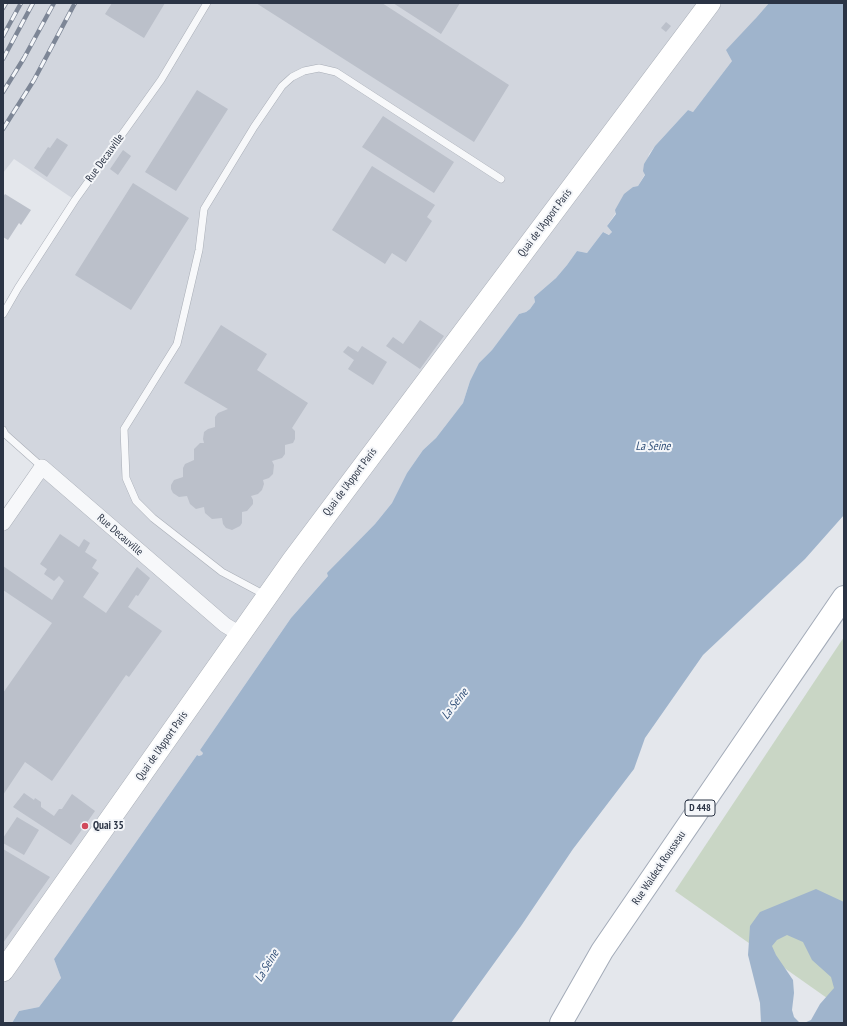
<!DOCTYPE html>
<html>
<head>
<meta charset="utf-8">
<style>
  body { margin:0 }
  #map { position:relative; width:847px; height:1026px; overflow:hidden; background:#e4e7ec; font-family:"PT Sans Narrow",sans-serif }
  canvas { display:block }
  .frame { position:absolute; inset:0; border:4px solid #2b3445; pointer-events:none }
</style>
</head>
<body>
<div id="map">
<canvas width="847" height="1026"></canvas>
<div class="frame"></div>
</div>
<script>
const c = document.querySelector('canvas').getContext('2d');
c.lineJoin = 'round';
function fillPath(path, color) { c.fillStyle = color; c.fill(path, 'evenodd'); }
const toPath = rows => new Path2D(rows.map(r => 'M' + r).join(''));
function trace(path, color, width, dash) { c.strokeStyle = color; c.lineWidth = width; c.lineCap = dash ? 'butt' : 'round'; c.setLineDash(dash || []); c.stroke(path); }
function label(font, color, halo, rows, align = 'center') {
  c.font = font + ' "PT Sans Narrow",sans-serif'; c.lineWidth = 4; c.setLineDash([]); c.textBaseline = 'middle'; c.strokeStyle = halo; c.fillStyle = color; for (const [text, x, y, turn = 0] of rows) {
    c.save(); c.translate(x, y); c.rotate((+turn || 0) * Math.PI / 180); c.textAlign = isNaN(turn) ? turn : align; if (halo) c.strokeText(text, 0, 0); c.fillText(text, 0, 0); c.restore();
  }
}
const built = toPath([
  [3,3,769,3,756,18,732,61,693,112,688,110,655,146,649,154,644,173,645,174,638,186,633,187,607,226,612,232,610,235,603,232,587,253,577,251,567,265,556,278,534,297,535,302,530,309,526,312,519,314,492,350,479,363,470,381,463,403,436,438,423,450,407,473,392,503,375,524,328,573,328,576,291,618,200,750,203,753,202,755,200,756,197,755,54,959,61,978,39,1007,19,1011,12,1023,3,1023,3,523,41,467,3,430,3,314,75,200,14,159,3,173]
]);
const green = toPath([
  [844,637,844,1010,675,891]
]);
const water = toPath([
  [769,3,844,3,844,515,805,559,703,655,645,738,634,769,573,849,521,926,451,1023,12,1023,19,1011,39,1007,61,978,54,959,197,755,199,756,202,755,203,753,200,750,291,618,328,576,327,573,375,524,392,503,407,473,423,450,436,438,463,403,470,381,479,363,492,350,519,314,526,312,530,309,535,302,534,297,556,278,567,265,577,251,587,253,603,232,609,235,612,232,607,226,616,214,615,210,624,194,633,187,638,186,645,175,643,171,644,164,655,146,688,110,693,112,732,61,726,50,756,18],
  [816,889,844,902,844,1023,804,1023,811,1020,820,1004,834,988,831,977,812,960,803,942,787,935,777,940,772,946,776,955,793,980,794,993,792,1010,794,1017,800,1023,761,1023,760,1003,748,955,750,926,760,912]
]);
const building = toPath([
  [112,3,165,3,144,38,105,14],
  [256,3,382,3,509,85,474,142],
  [393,3,460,3,441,34],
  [666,22,671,26,666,32,661,28],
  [197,90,228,109,176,191,145,172],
  [383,116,454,162,434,193,362,147],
  [57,138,68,145,47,177,34,168,48,147,50,148],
  [123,150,131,156,118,175,110,169],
  [372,166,435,205,427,217,432,221,406,262,392,253,385,264,332,230],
  [133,183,189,218,131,310,75,275],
  [5,194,31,210,21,225,19,223,8,240,3,237,3,197],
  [420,320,444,336,420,369,386,346,393,337,403,344],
  [221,325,267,354,257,370,308,403,292,428,295,431,295,439,293,443,285,445,285,454,282,458,272,461,274,465,273,474,269,478,263,480,264,484,262,490,258,494,251,496,253,500,253,504,247,511,242,512,242,523,240,526,232,530,226,528,223,524,222,518,212,519,205,513,204,507,196,509,190,504,187,496,179,497,173,493,171,489,171,485,174,480,183,477,183,468,185,464,194,460,194,449,200,443,204,443,203,439,204,432,208,429,215,427,215,417,218,413,228,409,184,383],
  [348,346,358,352,362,346,387,362,373,385,348,369,354,360,343,352],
  [60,534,79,547,84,539,90,543,85,552,97,560,92,568,99,573,83,597,106,613,137,567,150,578,138,596,136,595,128,607,162,631,129,677,126,675,52,781,25,762,3,795,3,693,52,623,3,590,3,566,52,600,64,581,59,576,54,581,44,574,47,569,40,564],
  [24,793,34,800,35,798,41,802,41,807,54,816,59,809,62,809,72,794,95,811,71,845,13,807],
  [17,817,39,830,24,855,3,843,3,838],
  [3,849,50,877,3,943]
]);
const service = toPath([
  [3,314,18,288,75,200,161,80,207,3],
  [3,430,5,434,42,467],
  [265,595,222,572,153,518,136,501,126,478,124,429,177,344,199,250,204,209,254,127,282,86,292,77,304,71,319,68,336,72,501,179]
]);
const minor = toPath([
  [3,523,42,467,188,593,225,625,240,634]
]);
const secondary = toPath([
  [3,971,292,561,710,3]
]);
const primary = toPath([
  [561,1023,602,951,844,597]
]);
const rail = toPath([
  [3,8,6,3],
  [3,36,21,3],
  [3,59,33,3],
  [3,92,24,58,54,3],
  [3,129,34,80,75,3]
]);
const markers = [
  [85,826,4,"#d1495b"]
];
const shields = [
  [700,808,30]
];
const shieldNames = [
  ["D 448",700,808]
];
const streetNames = [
  ["Rue Decauville",105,158,-54],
  ["Quai de l'Apport Paris",545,223,-53],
  ["Quai de l'Apport Paris",350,482,-53],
  ["Rue Decauville",120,535,41],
  ["Quai de l'Apport Paris",162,746,-55],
  ["Rue Waldeck Rousseau",659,868,-56]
];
const poiNames = [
  ["Quai 35",93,826]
];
const waterNames = [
  ["La Seine",653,447],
  ["La Seine",455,704,-52],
  ["La Seine",267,966,-59]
];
fillPath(built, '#d2d6de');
fillPath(green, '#c9d6c5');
fillPath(water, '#9fb4cc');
fillPath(building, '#bbc0ca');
trace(service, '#a9aeb7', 8);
trace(minor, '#a9aeb7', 16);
trace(secondary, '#a9aeb7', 22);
trace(primary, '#a3abb8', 24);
trace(service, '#f7f8fa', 7);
trace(minor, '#f7f8fa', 15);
trace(secondary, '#fff', 21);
trace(primary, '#fff', 22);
trace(rail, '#7d8696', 4.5);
trace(rail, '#f4f6f9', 3, [9]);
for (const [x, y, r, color] of markers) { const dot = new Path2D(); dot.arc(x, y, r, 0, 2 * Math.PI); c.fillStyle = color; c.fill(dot); trace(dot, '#f4f6f9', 1.5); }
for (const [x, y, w] of shields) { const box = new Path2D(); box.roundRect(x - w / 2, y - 8, w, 16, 3); c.fillStyle = '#f4f6f9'; c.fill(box); trace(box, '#2b3445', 1); }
label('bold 10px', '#2b3445', null, shieldNames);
label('11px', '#2b3445', '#f4f6f9', streetNames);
label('bold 11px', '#2b3445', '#f4f6f9', poiNames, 'left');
label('italic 12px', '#34527a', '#f4f6f9', waterNames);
</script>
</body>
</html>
